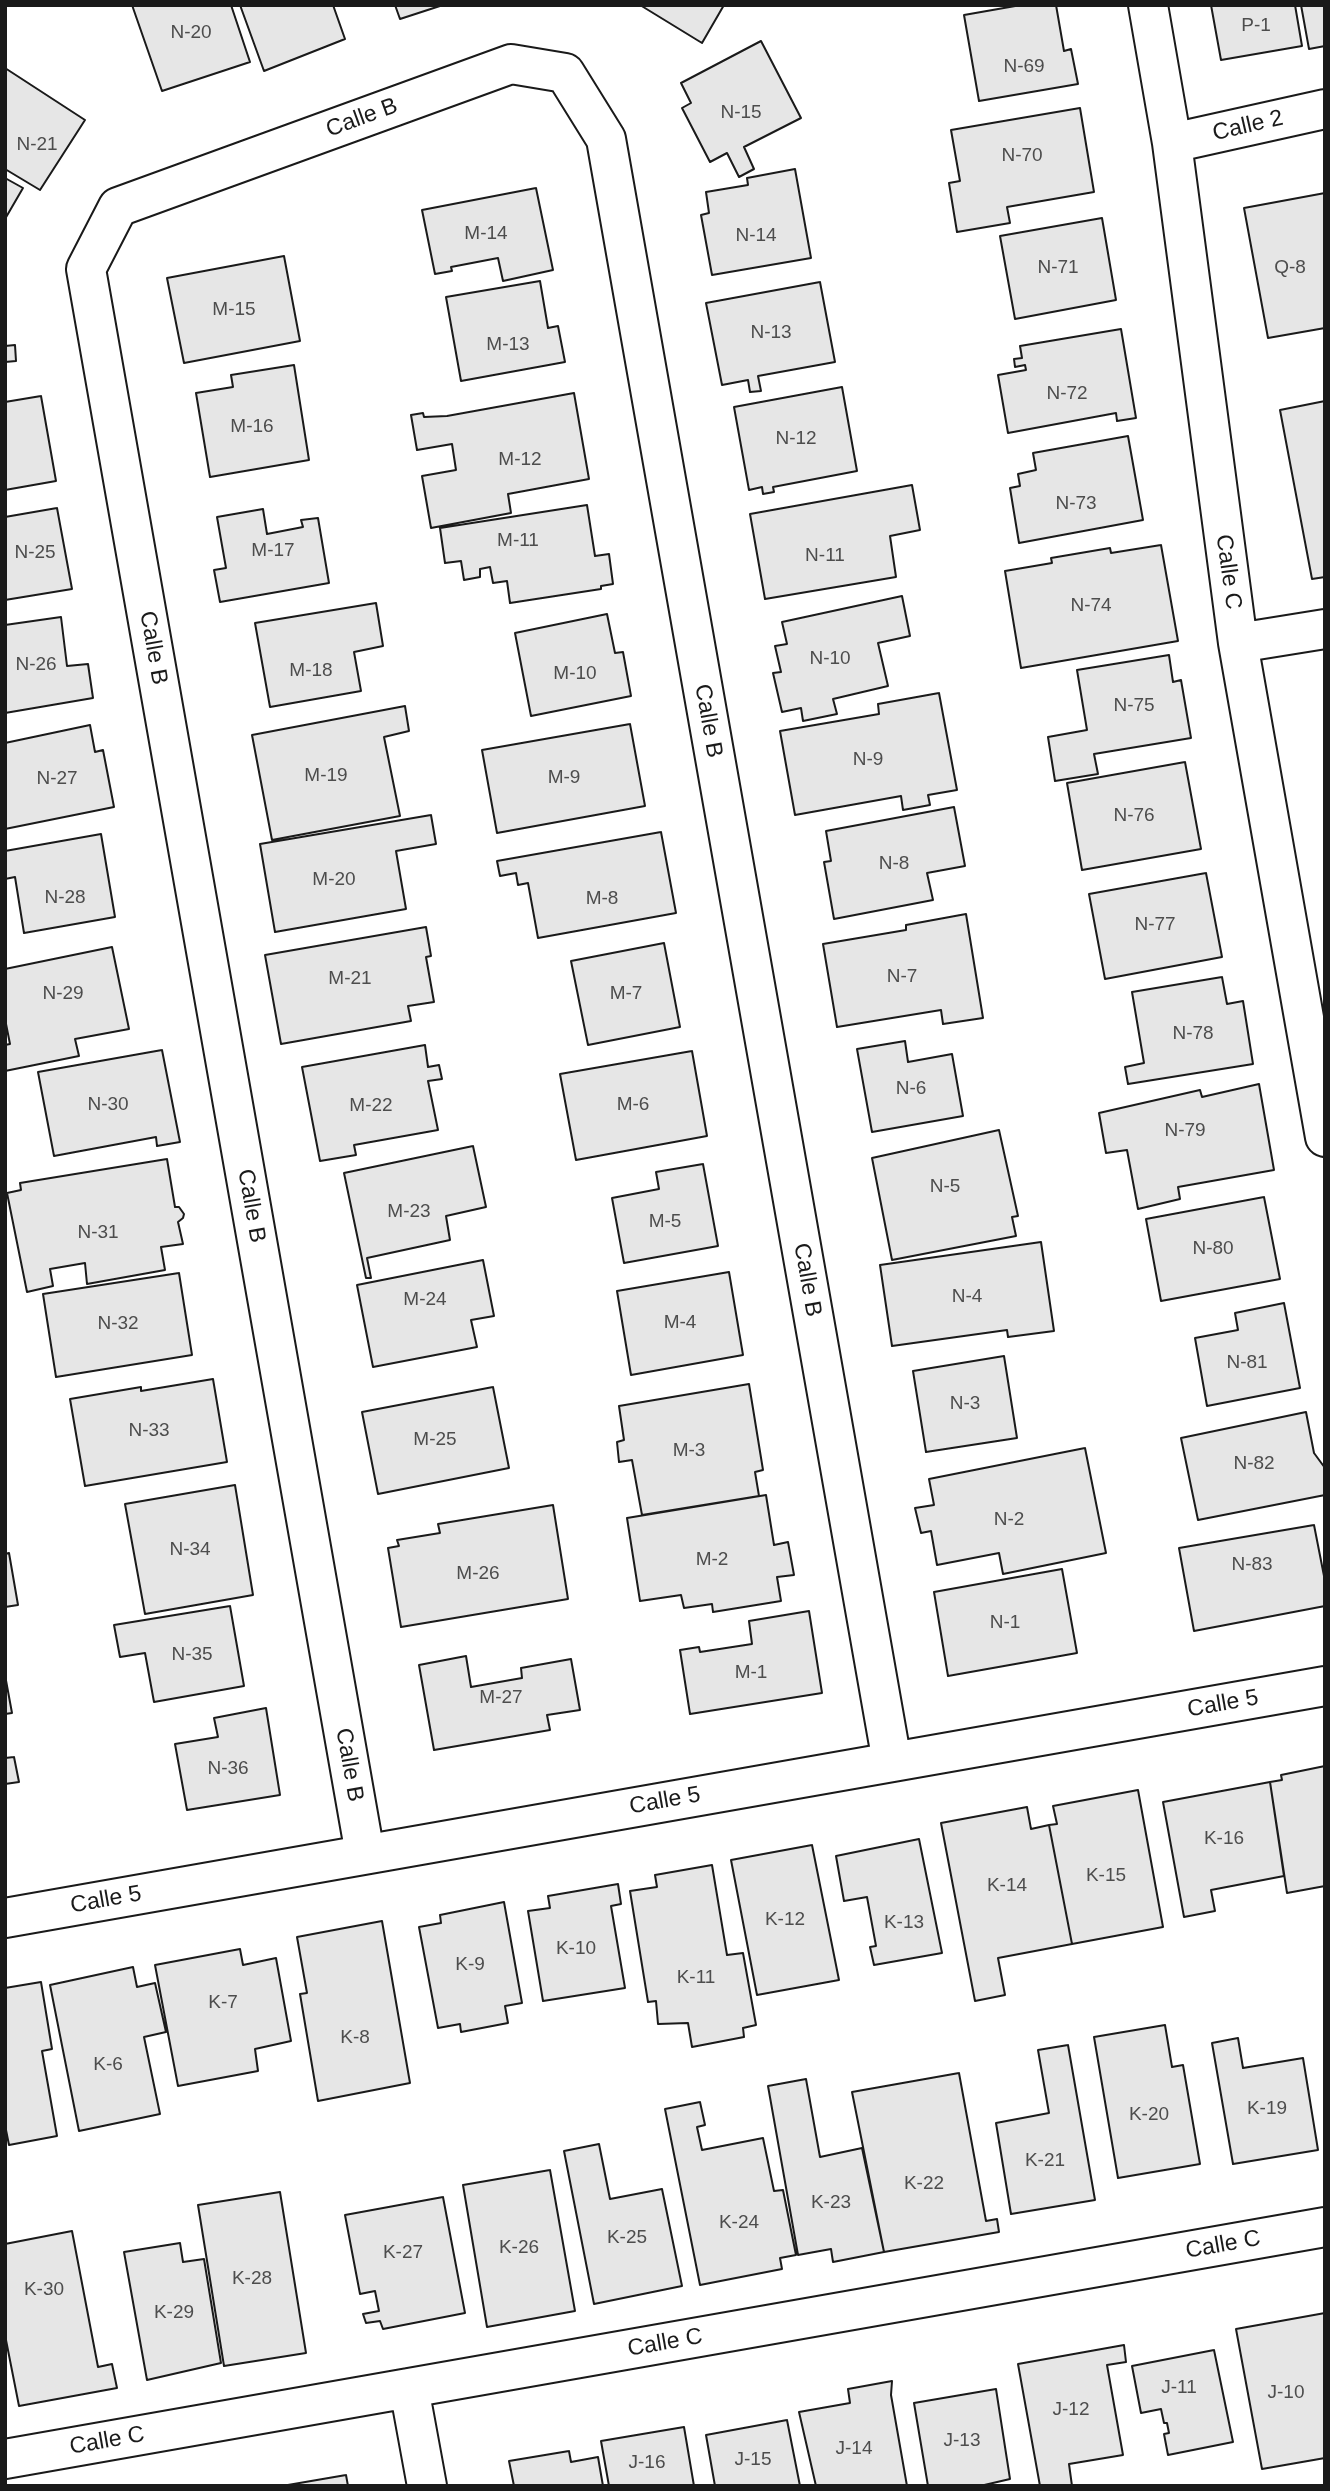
<!DOCTYPE html>
<html>
<head>
<meta charset="utf-8">
<style>
  body { margin:0 }
  #map { position:relative; width:1330px; height:2491px; overflow:hidden; background:#fff; font-family:Helvetica,sans-serif }
  canvas { display:block }
  .frame { position:absolute; inset:0; border:7px solid #1a1a1a; pointer-events:none }
</style>
</head>
<body>
<div id="map">
<canvas width="1330" height="2491"></canvas>
<div class="frame"></div>
</div>
<script>
const c = document.querySelector('canvas').getContext('2d');
c.lineJoin = 'round';
function fillPath(path, color) { c.fillStyle = color; c.fill(path, 'evenodd'); }
const toPath = rows => new Path2D(rows.map(r => 'M' + r).join(''));
function trace(path, color, width, dash) { c.strokeStyle = color; c.lineWidth = width; c.lineCap = dash ? 'butt' : 'round'; c.setLineDash(dash || []); c.stroke(path); }
function label(font, color, halo, rows, align = 'center') {
  c.font = font + ' Helvetica,sans-serif'; c.lineWidth = 5; c.setLineDash([]); c.textBaseline = 'middle'; c.strokeStyle = halo; c.fillStyle = color; for (const [text, x, y, turn = 0] of rows) {
    c.save(); c.translate(x, y); c.rotate((+turn || 0) * Math.PI / 180); c.textAlign = isNaN(turn) ? turn : align; if (halo) c.strokeText(text, 0, 0); c.fillText(text, 0, 0); c.restore();
  }
}
const building = toPath([
  [132,5,231,5,250,62,162,91,132,5],
  [240,5,333,5,345,39,264,71,240,5],
  [395,5,443,5,400,19,395,5],
  [640,5,724,5,702,43,640,5],
  [1021,5,1056,5,1064,51,1071,49,1078,84,979,101,964,15,1021,5],
  [1211,5,1295,5,1302,46,1221,60,1211,5],
  [1301,5,1325,5,1325,46,1309,49,1301,5],
  [761,41,801,118,744,147,754,169,739,177,727,153,710,162,682,108,691,103,681,83,761,41],
  [5,68,85,120,40,190,5,169,5,68],
  [1080,108,1094,192,1007,207,1010,223,957,232,949,183,960,181,951,130,1080,108],
  [795,169,811,258,712,275,701,215,709,213,706,192,748,185,747,178,795,169],
  [5,178,23,188,5,219,5,178],
  [536,188,553,270,503,281,498,258,451,267,452,271,435,274,422,210,536,188],
  [1325,193,1325,328,1268,338,1244,208,1325,193],
  [1102,218,1116,300,1015,319,1000,236,1102,218],
  [284,256,300,341,184,363,167,278,284,256],
  [540,281,548,328,558,326,565,362,461,381,446,297,540,281],
  [820,282,835,362,758,376,761,391,750,392,748,380,722,385,706,303,820,282],
  [1121,329,1136,418,1117,421,1116,413,1008,433,998,375,1026,370,1025,365,1015,367,1014,359,1022,358,1020,346,1121,329],
  [15,345,16,361,5,362,5,346,15,345],
  [294,365,309,460,210,477,196,393,233,387,231,375,294,365],
  [842,387,857,471,773,487,774,492,763,494,762,487,749,490,734,407,842,387],
  [574,393,589,479,508,494,511,513,431,528,422,476,456,470,452,444,417,450,411,415,423,413,424,417,447,416,574,393],
  [41,396,56,481,5,490,5,402,41,396],
  [1325,401,1325,577,1312,579,1280,410,1325,401],
  [1128,436,1143,520,1019,543,1010,488,1020,486,1018,474,1036,470,1033,453,1128,436],
  [912,485,920,530,890,536,896,577,765,599,750,514,912,485],
  [587,505,595,556,609,554,613,584,601,586,601,589,510,603,507,581,493,583,490,567,480,569,480,577,464,580,461,561,445,563,440,528,587,505],
  [57,508,72,589,5,600,5,517,57,508],
  [263,509,267,534,303,527,301,520,318,518,329,583,220,602,214,570,226,568,217,517,263,509],
  [1161,545,1178,641,1021,668,1005,571,1052,563,1051,558,1110,548,1111,553,1161,545],
  [902,596,910,636,878,643,888,686,833,699,837,714,803,721,801,708,782,712,773,673,781,672,775,646,787,644,782,622,902,596],
  [376,603,383,646,354,652,361,691,270,707,255,623,376,603],
  [607,614,615,653,623,652,631,696,531,716,515,633,607,614],
  [61,617,67,666,88,664,93,698,5,713,5,625,61,617],
  [1169,655,1173,682,1181,680,1191,738,1094,754,1098,774,1055,781,1048,737,1087,730,1077,670,1169,655],
  [939,693,957,790,928,795,930,805,903,810,901,796,795,815,780,731,879,714,878,704,939,693],
  [405,706,409,731,384,737,400,816,272,840,252,735,405,706],
  [630,724,645,806,497,833,482,750,630,724],
  [90,725,95,752,103,750,114,807,5,829,5,743,90,725],
  [1185,762,1201,849,1082,870,1067,783,1185,762],
  [954,807,965,866,927,873,933,900,834,919,824,862,831,861,826,831,954,807],
  [431,815,436,844,396,851,406,909,275,932,260,844,431,815],
  [661,832,676,913,538,938,528,883,518,885,516,873,500,876,497,861,661,832],
  [101,834,115,917,24,933,15,877,5,879,5,851,101,834],
  [1206,873,1222,957,1105,979,1089,894,1206,873],
  [966,914,983,1018,943,1024,941,1010,837,1027,823,944,906,930,906,925,966,914],
  [426,927,431,956,426,957,434,1002,408,1006,411,1021,281,1044,265,955,426,927],
  [664,943,680,1027,588,1045,571,961,664,943],
  [112,947,129,1029,75,1039,79,1056,5,1071,5,1045,10,1044,5,1019,5,969,112,947],
  [1222,977,1227,1004,1243,1001,1253,1064,1128,1084,1125,1067,1144,1063,1132,992,1222,977],
  [905,1041,908,1062,952,1054,963,1116,872,1132,857,1049,905,1041],
  [425,1045,428,1067,439,1065,442,1079,428,1081,438,1130,354,1145,356,1155,320,1161,302,1067,425,1045],
  [162,1050,180,1142,157,1146,156,1137,54,1156,38,1072,162,1050],
  [692,1051,707,1136,576,1160,560,1074,692,1051],
  [1259,1084,1274,1170,1178,1187,1180,1199,1138,1209,1127,1150,1106,1153,1099,1113,1200,1090,1202,1097,1259,1084],
  [999,1130,1018,1216,1012,1217,1016,1236,892,1260,872,1158,999,1130],
  [473,1146,486,1207,446,1216,450,1240,367,1258,371,1278,366,1278,344,1173,473,1146],
  [167,1159,175,1207,179,1207,184,1214,183,1218,178,1222,183,1244,161,1247,165,1270,87,1284,85,1263,50,1269,53,1286,27,1292,7,1193,21,1190,20,1183,167,1159],
  [703,1164,718,1246,624,1263,612,1198,659,1189,656,1172,703,1164],
  [1264,1197,1280,1279,1161,1301,1146,1219,1264,1197],
  [1041,1242,1054,1331,1008,1337,1007,1330,892,1346,880,1265,1041,1242],
  [483,1260,494,1316,471,1320,477,1347,373,1367,357,1285,483,1260],
  [729,1272,743,1355,631,1375,617,1291,729,1272],
  [179,1273,192,1355,56,1377,43,1294,179,1273],
  [1284,1303,1300,1388,1207,1406,1195,1338,1238,1330,1235,1313,1284,1303],
  [1004,1356,1017,1438,926,1452,913,1371,1004,1356],
  [213,1379,227,1462,85,1486,70,1399,141,1387,141,1391,213,1379],
  [749,1384,763,1470,755,1472,759,1496,642,1515,632,1460,619,1462,617,1442,624,1440,619,1406,749,1384],
  [493,1387,509,1468,378,1494,362,1412,493,1387],
  [1306,1412,1314,1453,1325,1468,1325,1495,1198,1520,1181,1438,1306,1412],
  [1085,1448,1106,1553,1003,1574,999,1553,937,1565,931,1531,921,1533,915,1508,934,1505,929,1479,1085,1448],
  [235,1485,253,1595,145,1614,125,1504,235,1485],
  [766,1495,774,1545,788,1542,794,1575,777,1577,781,1601,713,1612,712,1604,684,1608,681,1595,640,1601,627,1518,766,1495],
  [553,1505,568,1599,401,1627,388,1548,399,1546,397,1540,440,1533,438,1524,553,1505],
  [1314,1525,1325,1581,1325,1606,1194,1631,1179,1548,1314,1525],
  [9,1553,18,1605,5,1607,5,1554,9,1553],
  [1062,1569,1077,1653,948,1676,934,1592,1062,1569],
  [230,1606,244,1686,154,1702,145,1653,120,1657,114,1625,230,1606],
  [809,1611,822,1693,690,1714,680,1650,699,1647,700,1652,752,1644,749,1621,809,1611],
  [466,1656,471,1687,522,1678,521,1668,571,1659,580,1710,547,1715,550,1730,434,1750,419,1665,466,1656],
  [5,1675,12,1713,5,1714,5,1675],
  [266,1708,280,1795,187,1810,175,1744,218,1737,214,1718,266,1708],
  [14,1757,19,1782,5,1784,5,1758,14,1757],
  [1325,1766,1325,1886,1287,1893,1270,1782,1282,1780,1281,1775,1325,1766],
  [1270,1782,1284,1876,1211,1890,1215,1911,1184,1917,1163,1802,1270,1782],
  [1138,1790,1163,1927,1072,1944,1049,1825,1057,1824,1053,1806,1138,1790],
  [1027,1807,1031,1829,1049,1825,1072,1944,998,1958,1005,1995,975,2001,941,1823,1027,1807],
  [919,1839,942,1953,874,1965,870,1947,876,1946,867,1897,844,1901,836,1856,919,1839],
  [812,1845,839,1980,757,1995,731,1860,812,1845],
  [712,1865,727,1955,743,1953,756,2025,743,2028,744,2037,692,2047,688,2023,658,2024,656,2001,648,2002,630,1891,657,1887,655,1875,712,1865],
  [618,1884,621,1904,611,1906,625,1988,543,2001,528,1911,550,1908,548,1896,618,1884],
  [504,1902,522,2003,505,2006,508,2023,461,2032,460,2024,438,2028,419,1927,441,1923,440,1915,504,1902],
  [382,1921,410,2083,318,2101,300,1994,307,1993,297,1937,382,1921],
  [240,1949,243,1965,276,1958,291,2041,255,2049,258,2071,178,2086,155,1965,240,1949],
  [133,1967,137,1987,155,1983,166,2032,144,2037,160,2114,79,2131,50,1985,133,1967],
  [41,1982,52,2049,42,2051,57,2136,9,2145,5,2125,5,1988,41,1982],
  [1165,2025,1172,2067,1183,2065,1200,2164,1118,2178,1094,2037,1165,2025],
  [1238,2038,1243,2068,1303,2058,1318,2150,1233,2164,1212,2043,1238,2038],
  [1068,2045,1095,2200,1011,2214,996,2123,1049,2113,1038,2050,1068,2045],
  [959,2073,986,2221,997,2219,999,2232,884,2252,852,2092,959,2073],
  [806,2079,820,2157,862,2148,884,2252,833,2262,831,2249,798,2255,768,2086,806,2079],
  [700,2102,705,2125,697,2127,702,2150,763,2138,774,2191,783,2190,796,2255,780,2258,782,2269,700,2285,665,2109,700,2102],
  [599,2144,610,2199,662,2189,682,2286,594,2304,564,2151,599,2144],
  [550,2170,575,2311,487,2327,463,2185,550,2170],
  [280,2192,306,2353,224,2366,198,2205,280,2192],
  [443,2197,465,2313,383,2329,380,2321,366,2323,363,2314,379,2311,375,2291,360,2294,345,2215,443,2197],
  [72,2231,98,2367,112,2364,117,2388,19,2406,5,2335,5,2244,72,2231],
  [180,2243,183,2262,204,2259,221,2363,147,2380,124,2252,180,2243],
  [1325,2313,1325,2458,1262,2469,1236,2329,1325,2313],
  [1124,2345,1126,2362,1107,2365,1123,2455,1069,2464,1072,2486,1040,2486,1018,2364,1124,2345],
  [1214,2350,1233,2442,1168,2455,1164,2434,1169,2433,1167,2423,1164,2423,1161,2409,1141,2413,1132,2366,1214,2350],
  [892,2381,891,2395,907,2486,816,2486,799,2412,850,2403,848,2389,892,2381],
  [996,2389,1010,2479,980,2486,928,2486,914,2403,996,2389],
  [787,2420,800,2486,715,2486,706,2435,787,2420],
  [684,2427,694,2486,609,2486,601,2441,684,2427],
  [569,2451,571,2462,598,2457,603,2486,514,2486,509,2461,569,2451],
  [346,2475,348,2486,282,2486,346,2475]
]);
const minor = toPath([
  [1148,5,1172,143,1238,643,1325,1137],
  [1172,143,1325,109],
  [1238,643,1325,629],
  [365,1854,86,269,118,207,511,64,565,73,606,139,892,1762],
  [5,1918,1325,1686],
  [409,2388,427,2486],
  [5,2459,1325,2227]
]);
const numberNames = [
  ["P-1",1256,26],
  ["N-20",191,33],
  ["N-69",1024,67],
  ["N-15",741,113],
  ["N-21",37,145],
  ["N-70",1022,156],
  ["M-14",486,234],
  ["N-14",756,236],
  ["N-71",1058,268],
  ["Q-8",1290,268],
  ["M-15",234,310],
  ["N-13",771,333],
  ["M-13",508,345],
  ["N-72",1067,394],
  ["M-16",252,427],
  ["N-12",796,439],
  ["M-12",520,460],
  ["N-73",1076,504],
  ["M-11",518,541],
  ["M-17",273,551],
  ["N-25",35,553],
  ["N-11",825,556],
  ["N-74",1091,606],
  ["N-10",830,659],
  ["N-26",36,665],
  ["M-18",311,671],
  ["M-10",575,674],
  ["N-75",1134,706],
  ["N-9",868,760],
  ["M-19",326,776],
  ["M-9",564,778],
  ["N-27",57,779],
  ["N-76",1134,816],
  ["N-8",894,864],
  ["M-20",334,880],
  ["N-28",65,898],
  ["M-8",602,899],
  ["N-77",1155,925],
  ["N-7",902,977],
  ["M-21",350,979],
  ["N-29",63,994],
  ["M-7",626,994],
  ["N-78",1193,1034],
  ["N-6",911,1089],
  ["N-30",108,1105],
  ["M-6",633,1105],
  ["M-22",371,1106],
  ["N-79",1185,1131],
  ["N-5",945,1187],
  ["M-23",409,1212],
  ["M-5",665,1222],
  ["N-31",98,1233],
  ["N-80",1213,1249],
  ["N-4",967,1297],
  ["M-24",425,1300],
  ["M-4",680,1323],
  ["N-32",118,1324],
  ["N-81",1247,1363],
  ["N-3",965,1404],
  ["N-33",149,1431],
  ["M-25",435,1440],
  ["M-3",689,1451],
  ["N-82",1254,1464],
  ["N-2",1009,1520],
  ["N-34",190,1550],
  ["M-2",712,1560],
  ["N-83",1252,1565],
  ["M-26",478,1574],
  ["N-1",1005,1623],
  ["N-35",192,1655],
  ["M-1",751,1673],
  ["M-27",501,1698],
  ["N-36",228,1769],
  ["K-16",1224,1839],
  ["K-15",1106,1876],
  ["K-14",1007,1886],
  ["K-12",785,1920],
  ["K-13",904,1923],
  ["K-10",576,1949],
  ["K-9",470,1965],
  ["K-11",696,1978],
  ["K-7",223,2003],
  ["K-8",355,2038],
  ["K-6",108,2065],
  ["K-19",1267,2109],
  ["K-20",1149,2115],
  ["K-21",1045,2161],
  ["K-22",924,2184],
  ["K-23",831,2203],
  ["K-24",739,2223],
  ["K-25",627,2238],
  ["K-26",519,2248],
  ["K-27",403,2253],
  ["K-28",252,2279],
  ["K-30",44,2290],
  ["K-29",174,2313],
  ["J-11",1179,2388],
  ["J-10",1286,2393],
  ["J-12",1071,2410],
  ["J-13",962,2441],
  ["J-14",854,2449],
  ["J-15",753,2460],
  ["J-16",647,2463]
];
const streetNames = [
  ["Calle B",362,118,-20],
  ["Calle 2",1248,126,-13],
  ["Calle C",1228,572,82],
  ["Calle B",153,648,80],
  ["Calle B",708,721,80],
  ["Calle B",251,1206,80],
  ["Calle B",807,1280,80],
  ["Calle 5",1223,1704,-10],
  ["Calle B",349,1765,80],
  ["Calle 5",665,1801,-10],
  ["Calle 5",106,1900,-10],
  ["Calle C",1223,2245,-10],
  ["Calle C",665,2343,-10],
  ["Calle C",107,2441,-10]
];
fillPath(building, '#e6e6e6');
trace(building, '#1a1a1a', 2);
trace(minor, '#1a1a1a', 42);
trace(minor, '#fff', 38);
label('19px', '#4d4d4d', null, numberNames);
label('23px', '#1a1a1a', '#fff', streetNames);
</script>
</body>
</html>
